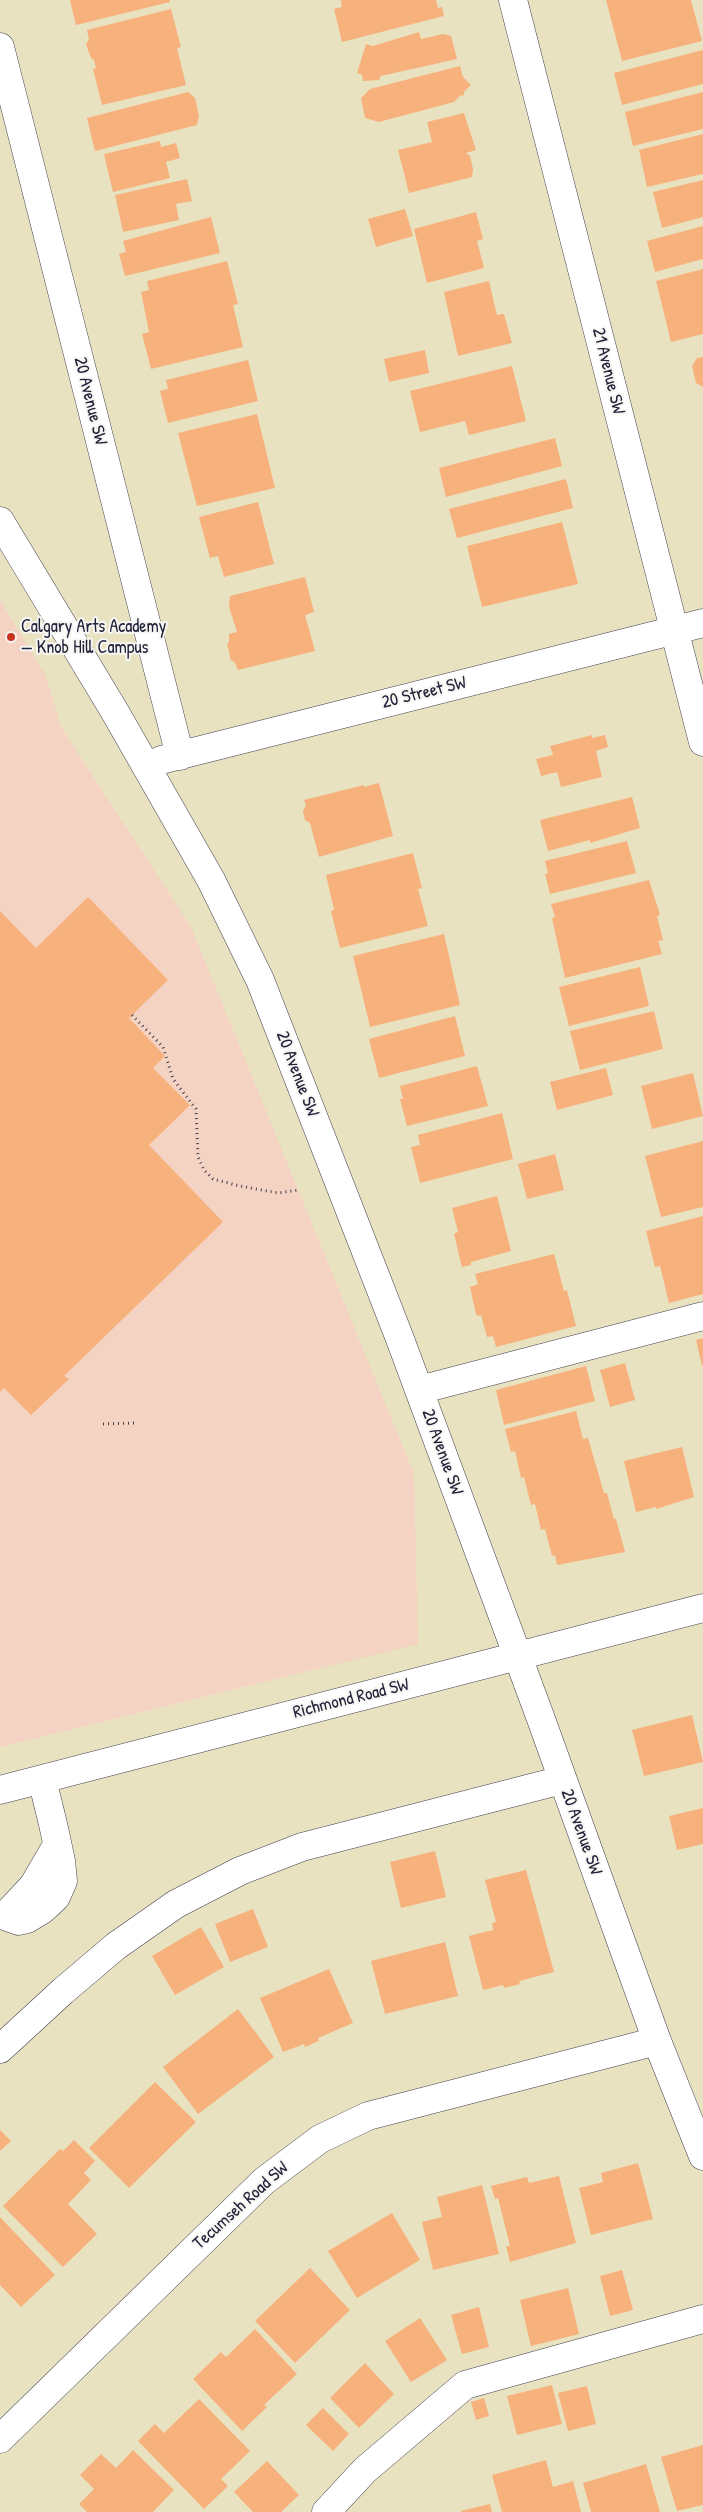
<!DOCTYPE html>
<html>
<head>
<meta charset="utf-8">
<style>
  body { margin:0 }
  canvas { display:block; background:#e9e2c0 }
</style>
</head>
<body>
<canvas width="703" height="2512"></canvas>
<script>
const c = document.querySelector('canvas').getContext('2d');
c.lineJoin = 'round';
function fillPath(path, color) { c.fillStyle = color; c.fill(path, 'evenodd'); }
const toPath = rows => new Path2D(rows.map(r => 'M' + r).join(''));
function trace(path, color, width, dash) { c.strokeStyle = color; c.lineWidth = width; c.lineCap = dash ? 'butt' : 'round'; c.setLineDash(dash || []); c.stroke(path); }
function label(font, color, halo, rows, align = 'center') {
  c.font = font + ' "Patrick Hand",sans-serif'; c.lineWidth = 4; c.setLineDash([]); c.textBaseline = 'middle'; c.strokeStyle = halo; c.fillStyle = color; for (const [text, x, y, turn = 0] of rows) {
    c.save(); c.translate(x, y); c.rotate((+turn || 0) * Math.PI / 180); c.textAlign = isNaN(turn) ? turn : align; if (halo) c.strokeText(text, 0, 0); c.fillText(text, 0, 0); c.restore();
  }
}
const built = toPath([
  [0,600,45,674,61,727,191,927,414,1474,418,1644,0,1747]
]);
const building = toPath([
  [70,0,170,0,170,2,76,25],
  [341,0,436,0,438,8,442,7,444,16,342,42,334,9,342,7],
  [606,0,691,0,702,41,622,61],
  [171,9,181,47,177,48,186,85,102,105,93,69,96,68,94,60,91,58,86,44,89,40,87,30],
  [419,32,421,39,443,34,451,36,457,59,381,76,379,80,363,81,362,75,357,73,366,44,373,46],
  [703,50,703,84,622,105,614,73],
  [460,66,463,77,471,85,464,92,464,95,460,96,454,102,379,122,365,118,361,98,370,89],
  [188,92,195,98,199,115,197,125,95,151,87,118],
  [703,92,703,129,633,146,625,112],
  [464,113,476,150,466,153,470,156,473,169,472,177,409,193,398,150,432,142,427,122],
  [703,134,703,174,647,187,639,150],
  [160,141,161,147,176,143,180,158,166,162,170,178,113,192,104,154],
  [187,179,192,201,176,204,179,220,123,232,115,195],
  [703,180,703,217,662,228,653,192],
  [405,209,413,236,376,247,368,219],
  [476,212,483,239,477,241,484,268,427,283,414,229],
  [211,217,220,253,125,276,119,254,126,252,123,241],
  [703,226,703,259,655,272,647,241],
  [227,261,238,304,233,305,243,347,151,369,142,334,149,332,141,292,149,290,147,281],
  [703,269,703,334,671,342,656,281],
  [489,281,497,315,504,314,512,343,458,356,444,292],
  [425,350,429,373,389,382,384,359],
  [703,357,703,387,696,383,692,366,697,358],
  [248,360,258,401,168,423,160,391,168,389,166,380],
  [512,366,526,421,469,435,465,421,420,432,410,391],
  [257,414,275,488,197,506,178,433],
  [555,438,562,466,446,497,439,468],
  [566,479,573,508,457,538,449,509],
  [258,502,274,564,224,577,218,556,210,558,199,517],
  [562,522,578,584,482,607,467,546],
  [305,577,314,612,305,615,315,651,238,670,234,661,231,661,227,643,229,643,229,634,237,632,229,607,230,596],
  [592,735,592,738,605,735,608,747,596,751,602,777,561,787,557,772,541,776,536,759,553,755,550,746],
  [379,783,393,836,319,857,310,823,305,820,303,811,306,805,304,800,364,785,364,787],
  [632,797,640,828,590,843,590,840,548,851,540,820],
  [627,841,636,873,550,894,545,874,548,873,545,861],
  [413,853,422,888,418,889,428,926,340,948,331,911,334,910,326,875],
  [649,880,660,915,657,916,663,940,658,941,662,954,565,978,552,918,555,917,551,904],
  [88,897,168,980,129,1018,165,1056,153,1068,190,1105,149,1145,223,1222,64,1376,69,1379,31,1415,4,1388,0,1392,0,911,36,948],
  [444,934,460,1005,370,1027,353,956],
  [640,967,649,1006,569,1026,559,987],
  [654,1011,663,1049,580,1070,570,1031],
  [455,1016,465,1056,379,1078,369,1039],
  [477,1066,488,1106,407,1126,400,1099,403,1099,400,1086],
  [606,1068,613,1095,557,1110,550,1082],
  [693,1073,703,1116,652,1129,641,1086],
  [502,1113,513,1159,420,1183,411,1147,420,1145,418,1135],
  [703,1141,703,1207,661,1217,645,1156],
  [555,1154,564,1190,527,1199,518,1164],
  [497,1196,511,1251,471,1262,471,1265,462,1267,454,1234,458,1232,452,1208],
  [703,1216,703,1294,669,1303,660,1266,655,1267,646,1231],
  [554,1254,564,1291,567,1290,576,1326,496,1347,493,1336,487,1337,481,1315,478,1316,476,1314,470,1287,478,1284,475,1274],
  [703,1338,703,1366,702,1366,696,1340],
  [625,1363,635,1400,610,1407,600,1370],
  [586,1366,595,1401,504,1425,496,1390],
  [576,1411,583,1439,588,1438,604,1493,607,1493,614,1519,616,1519,625,1552,557,1565,555,1555,552,1556,545,1529,541,1530,535,1504,531,1505,524,1477,521,1478,515,1451,511,1452,505,1429],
  [682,1447,694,1497,656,1509,656,1507,636,1512,624,1461],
  [692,1715,703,1762,644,1776,632,1730],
  [703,1808,703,1844,677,1850,669,1816],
  [435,1851,446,1897,401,1908,390,1862],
  [526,1870,554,1972,519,1981,520,1984,504,1988,503,1985,483,1990,469,1936,493,1930,492,1923,496,1922,485,1880],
  [253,1909,268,1947,230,1962,215,1924],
  [201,1927,224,1967,175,1995,152,1956],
  [445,1942,458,1996,385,2014,371,1961],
  [329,1969,353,2023,318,2038,319,2041,305,2047,304,2044,283,2052,260,1998],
  [238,2009,274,2057,198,2114,163,2067],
  [155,2082,196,2122,129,2188,89,2148],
  [0,2130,11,2141,0,2151],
  [74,2140,95,2161,84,2173,91,2180,68,2204,97,2234,63,2267,3,2206,60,2149,63,2151],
  [638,2163,653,2219,591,2235,579,2188,603,2182,601,2173],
  [559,2176,576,2243,510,2262,506,2246,510,2246,498,2198,495,2199,491,2186,527,2177,529,2183],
  [482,2185,499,2254,433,2270,422,2222,442,2217,437,2197],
  [392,2213,420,2260,357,2298,328,2251],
  [0,2217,55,2275,21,2307,0,2285],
  [310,2268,350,2310,295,2363,255,2321],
  [622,2270,633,2310,610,2316,600,2276],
  [568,2288,579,2334,531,2346,520,2300],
  [479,2307,489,2347,462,2354,451,2315],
  [420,2318,447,2360,411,2382,385,2341],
  [255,2329,297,2374,264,2405,267,2407,242,2431,193,2379,221,2352,226,2357],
  [365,2363,394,2394,359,2428,330,2398],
  [552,2385,562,2424,517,2435,507,2396],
  [587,2386,596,2424,568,2431,558,2393],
  [484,2398,489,2416,476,2420,471,2402],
  [199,2399,250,2451,221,2479,228,2486,204,2509,138,2441,155,2424,164,2433],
  [323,2408,349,2434,333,2451,306,2425],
  [703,2445,703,2505,677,2511,661,2457],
  [133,2450,174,2490,153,2512,87,2512,79,2504,94,2489,80,2475,101,2454,116,2468],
  [546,2460,553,2487,573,2481,581,2512,502,2512,492,2475],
  [267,2461,299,2495,281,2512,253,2512,234,2492],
  [646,2464,660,2512,591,2512,583,2483],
  [490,2504,492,2512,461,2512,461,2511]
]);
const path = toPath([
  [132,1015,163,1047,173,1079,196,1109,198,1157,204,1170,213,1179,240,1186,278,1193,299,1190],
  [103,1424,134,1423]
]);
const minor = toPath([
  [513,0,703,742],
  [0,47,180,756],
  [0,521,115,712,211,880,260,980,400,1339,541,1719,657,2041,703,2156],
  [161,760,703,623],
  [419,1390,703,1316],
  [42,1779,53,1824,61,1861,63,1881,56,1897,42,1910,27,1919,19,1921,5,1916,33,1886,57,1845],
  [0,1790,703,1608],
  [0,2049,63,1991,116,1946,176,1904,240,1871,302,1847,562,1780],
  [0,2439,264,2181,320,2139,368,2116,657,2041],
  [326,2512,365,2470,465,2385,703,2319]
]);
const markers = [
  [11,637,5,"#c8321e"]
];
const streetNames = [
  ["21 Avenue SW",608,371,76],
  ["20 Avenue SW",90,401,76],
  ["20 Street SW",424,693,-14],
  ["20 Avenue SW",297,1074,69],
  ["20 Avenue SW",442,1452,70],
  ["Richmond Road SW",351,1699,-14],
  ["20 Avenue SW",581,1832,70],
  ["Tecumseh Road SW",241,2206,-42]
];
const poiNames = [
  ["Calgary Arts Academy",21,627],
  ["— Knob Hill Campus",21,648]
];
fillPath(built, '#f5d3c2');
fillPath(building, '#f7b17d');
trace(minor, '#403f4f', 29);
trace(path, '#403f4f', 3, [1, 4]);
trace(minor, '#fff', 28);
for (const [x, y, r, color] of markers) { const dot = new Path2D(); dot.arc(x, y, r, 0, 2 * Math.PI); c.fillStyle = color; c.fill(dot); trace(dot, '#f6f6f2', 2); }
label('18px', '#22223b', '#f6f6f2', streetNames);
label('18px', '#22223b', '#f6f6f2', poiNames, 'left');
</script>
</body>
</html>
